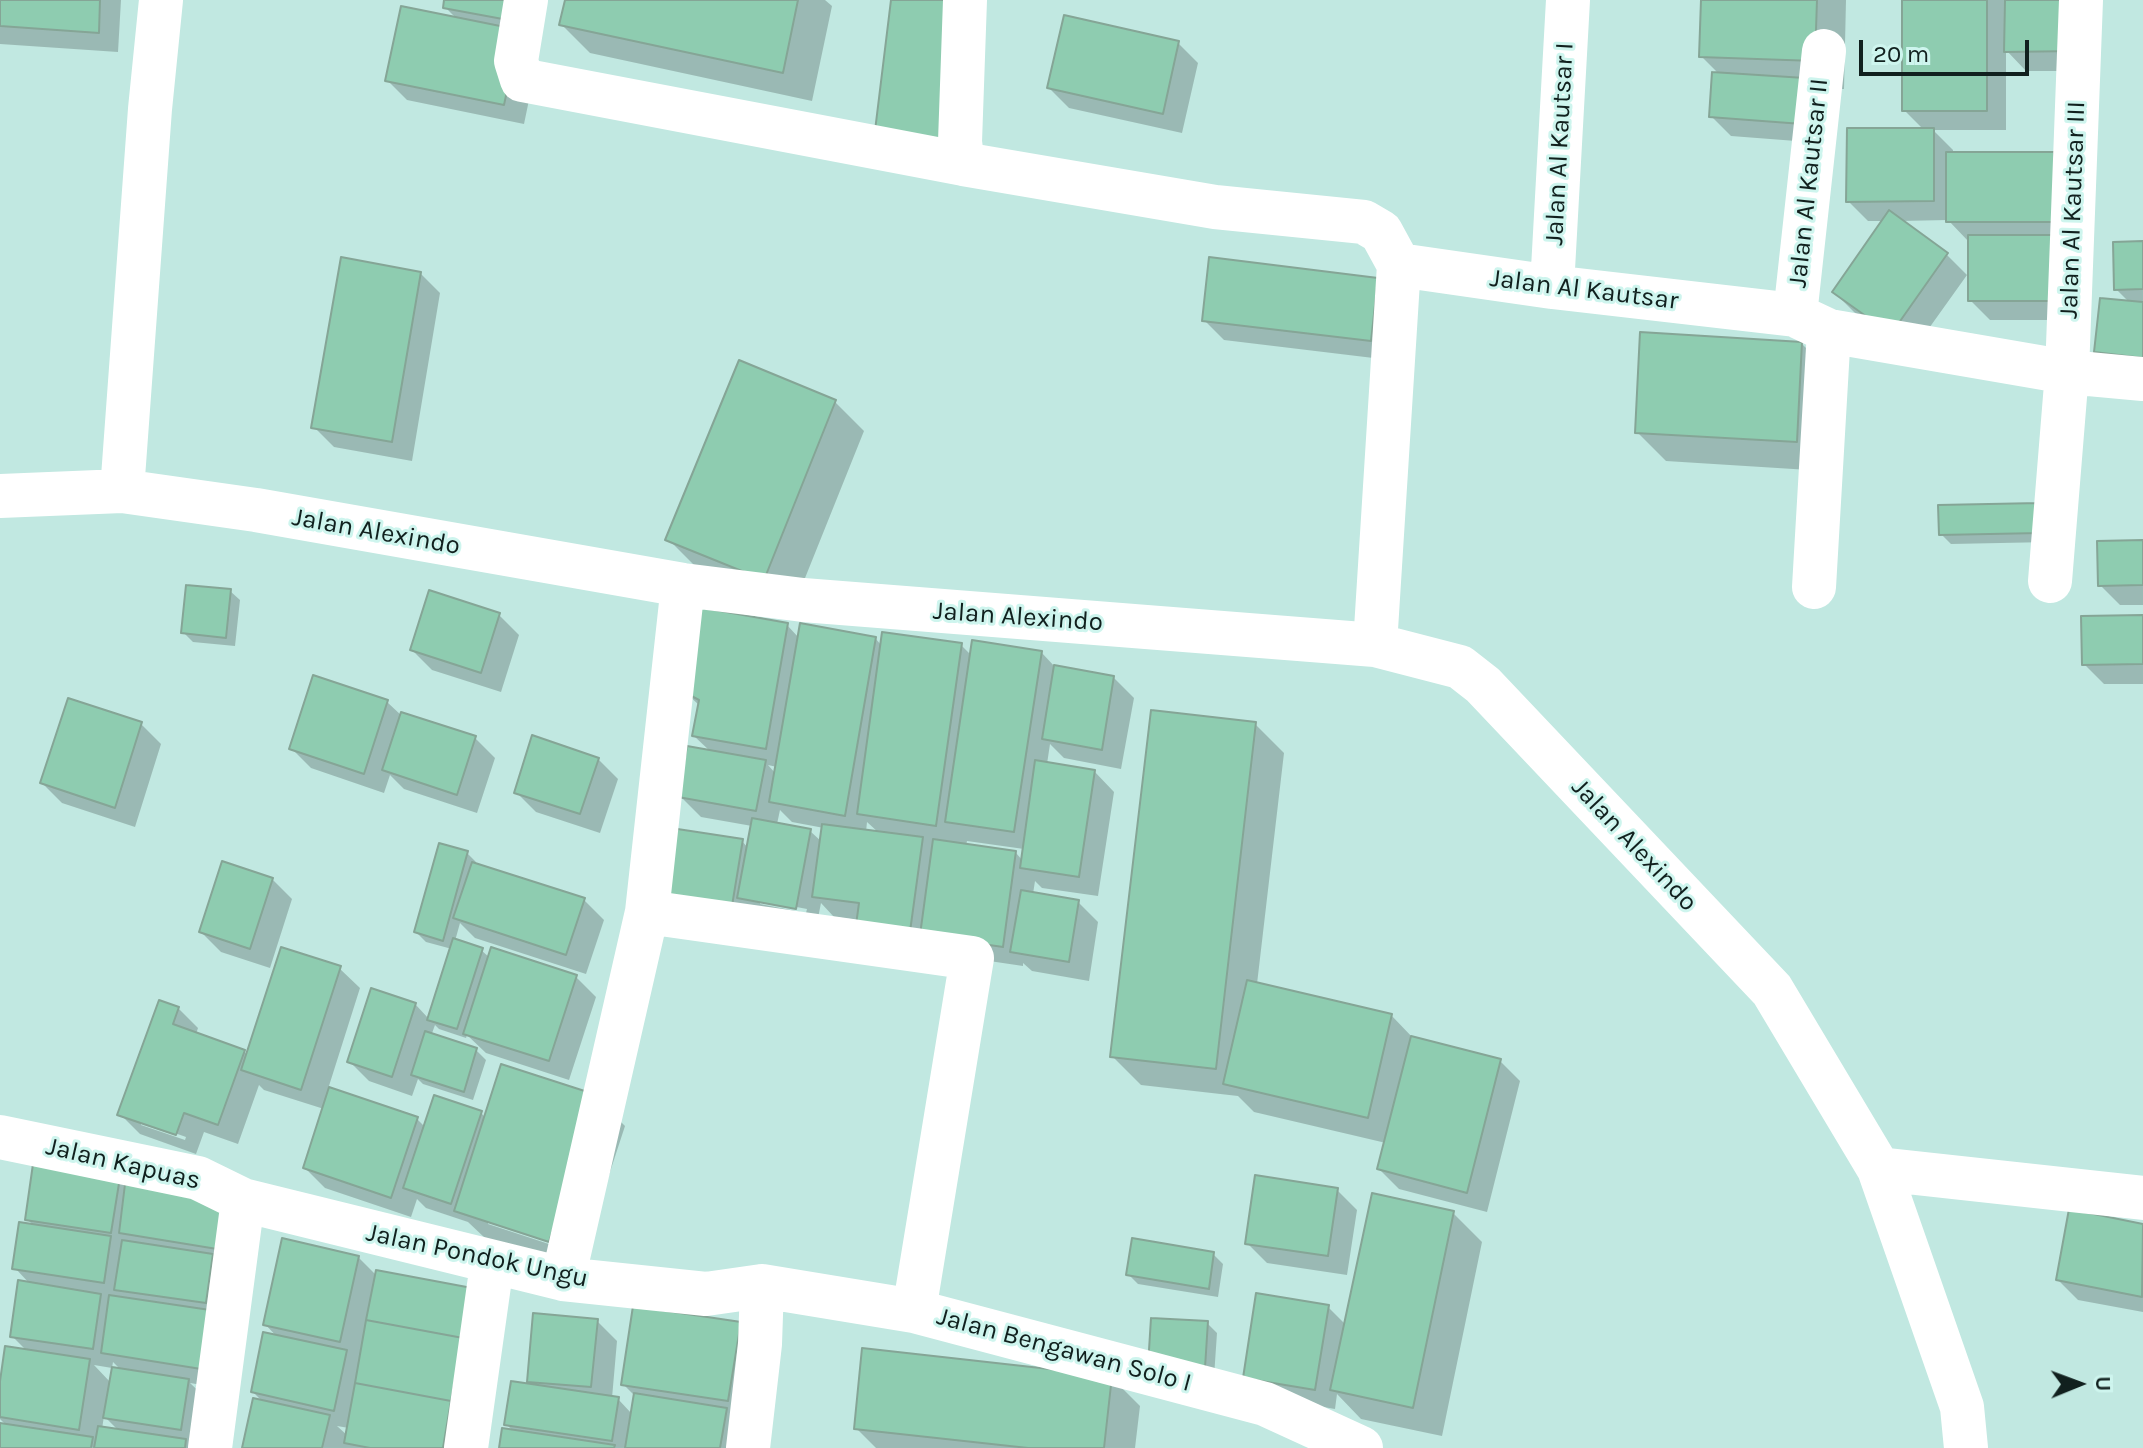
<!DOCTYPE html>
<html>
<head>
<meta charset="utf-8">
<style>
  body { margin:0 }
  #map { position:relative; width:2143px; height:1448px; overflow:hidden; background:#c1e8e1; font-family:Karla,sans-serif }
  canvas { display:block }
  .north { position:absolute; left:2039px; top:1344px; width:80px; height:80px; -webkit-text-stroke:6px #cef5ee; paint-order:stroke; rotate:89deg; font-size:22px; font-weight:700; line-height:32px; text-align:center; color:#11201e }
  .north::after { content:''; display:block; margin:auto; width:28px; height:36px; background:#11201e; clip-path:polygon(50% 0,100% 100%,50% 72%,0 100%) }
  .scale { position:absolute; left:1859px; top:40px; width:170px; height:36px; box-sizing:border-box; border:4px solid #11201e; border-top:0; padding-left:10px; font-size:24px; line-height:28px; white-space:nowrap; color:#11201e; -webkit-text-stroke:6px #cef5ee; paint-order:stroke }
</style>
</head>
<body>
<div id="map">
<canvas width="2143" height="1448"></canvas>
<div class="north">U</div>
<div class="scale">20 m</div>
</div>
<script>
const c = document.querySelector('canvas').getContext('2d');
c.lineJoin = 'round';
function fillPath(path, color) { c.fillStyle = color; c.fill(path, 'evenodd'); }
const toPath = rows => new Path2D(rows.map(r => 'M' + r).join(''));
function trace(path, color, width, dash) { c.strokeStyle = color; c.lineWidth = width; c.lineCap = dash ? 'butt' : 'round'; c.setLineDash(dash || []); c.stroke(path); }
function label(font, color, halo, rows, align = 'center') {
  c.font = font + ' Karla,sans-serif'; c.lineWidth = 6; c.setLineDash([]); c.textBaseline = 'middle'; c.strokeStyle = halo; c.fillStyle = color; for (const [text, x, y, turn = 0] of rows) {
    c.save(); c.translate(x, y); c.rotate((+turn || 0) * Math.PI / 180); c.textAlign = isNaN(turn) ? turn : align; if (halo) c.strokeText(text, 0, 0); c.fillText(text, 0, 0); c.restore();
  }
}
const shadow = toPath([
  [0,0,121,0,118,52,0,44],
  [446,0,534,0,539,52,524,124,407,100,387,80,457,19,445,7],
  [566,0,825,0,832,6,812,101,590,53,561,24],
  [1703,0,1846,0,1844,89,1813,88,1822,143,1731,136,1711,116,1719,74,1701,56],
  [1904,0,2098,0,2098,71,2026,71,2006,50,2006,130,1933,130,1953,150,1953,154,2053,154,2079,320,1990,320,1970,300,1969,242,1948,220,1900,221,1947,255,1967,275,1912,352,1854,312,1834,292,1884,221,1868,221,1848,201,1924,130,1904,110],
  [1178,43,1198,63,1182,133,1069,108,1049,88],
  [2143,243,2143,375,2116,371,2096,351,2130,303,2116,289],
  [420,273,440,293,412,461,334,447,314,427],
  [1377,280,1390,360,1224,340,1204,320],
  [1802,344,1831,373,1825,471,1666,461,1637,432],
  [835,402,864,431,793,608,697,568,668,539],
  [2040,505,2050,542,1951,544,1941,534],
  [2143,542,2143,605,2120,605,2100,585],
  [230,591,240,600,235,646,193,642,183,632],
  [499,615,519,635,501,692,432,670,412,650],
  [2143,617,2143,684,2104,684,2084,664],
  [787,625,799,638,875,638,882,646,961,645,971,655,1041,652,1056,668,1114,678,1134,698,1121,769,1064,758,1050,744,1047,764,1094,771,1114,792,1098,896,1042,888,1035,881,1033,894,1078,902,1098,922,1089,981,1032,971,1023,963,1023,966,942,954,859,920,834,917,821,903,816,928,682,919,742,841,748,848,752,826,701,817,681,797,711,752,694,736,700,706,684,691],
  [768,765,777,767,776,774],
  [780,810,792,822,824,828,822,842,810,831,777,824],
  [867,822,879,833,866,832],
  [967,841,1024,849,1023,861,1016,853,966,846],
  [760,900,807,909,806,913,760,904],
  [69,700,141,724,161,744,135,827,62,803,42,783],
  [387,702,402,716,475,738,495,758,477,813,404,789,390,775,384,793,311,768,291,748],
  [1255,724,1284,753,1257,984,1391,1015,1414,1039,1500,1061,1520,1081,1487,1212,1399,1189,1379,1169,1386,1143,1254,1112,1238,1096,1141,1085,1112,1056],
  [598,759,618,779,600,833,536,812,516,792],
  [467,853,476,862,476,865,584,900,604,920,586,974,475,938,460,923,455,941,481,950,490,958,576,977,596,997,569,1080,486,1053,467,1035,466,1038,439,1029,435,1025,431,1036,476,1050,486,1060,473,1100,423,1084,418,1079,412,1096,369,1081,349,1061,415,1004,429,1019,452,949,426,942,416,932],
  [272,879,292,899,270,968,221,952,201,932],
  [339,968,360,988,328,1089,417,1119,425,1127,481,1113,486,1118,596,1097,625,1126,578,1270,486,1239,468,1222,426,1208,417,1199,411,1217,325,1188,305,1168,324,1109,264,1090,259,1085,238,1144,204,1132,196,1154,140,1134,120,1114,178,1008,198,1028,196,1034,244,1051,248,1056],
  [141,1121,186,1137,185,1140,141,1125],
  [488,1220,560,1243,558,1247,488,1224],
  [36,1160,224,1201,220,1388,190,1383,208,1400,201,1448,0,1448,0,1425,7,1426,0,1419,0,1394,27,1351,12,1336,30,1284,15,1268,34,1226,27,1219],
  [113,1362,121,1370,111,1383,94,1365,112,1368],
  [104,1416,119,1431,102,1429],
  [1337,1190,1357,1210,1347,1275,1267,1263,1247,1243],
  [2071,1211,2143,1226,2143,1312,2078,1300,2058,1280],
  [1453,1213,1482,1242,1442,1436,1361,1419,1337,1394,1335,1409,1265,1397,1245,1377,1328,1307,1346,1325],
  [1213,1254,1223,1264,1218,1297,1138,1284,1128,1274],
  [358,1257,377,1276,466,1448,244,1448,264,1403,253,1392,278,1338,265,1324],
  [337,1426,349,1428,348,1436],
  [597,1321,617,1341,612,1398,618,1399,632,1414,635,1396,623,1384,740,1324,743,1448,501,1448,514,1432,506,1424,534,1387,529,1381],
  [1207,1323,1217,1333,1214,1377,1160,1375],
  [1111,1377,1140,1406,1135,1448,876,1448,856,1428]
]);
const building = toPath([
  [0,0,100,0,99,33,0,26,0,0],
  [444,0,511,0,508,20,443,8,444,0],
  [565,0,798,0,783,73,559,25,565,0],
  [891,0,958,0,940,147,874,139,891,0],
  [1701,0,1817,0,1815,61,1699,57,1701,0],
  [1902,0,1987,0,1987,111,1902,111,1902,0],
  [2005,0,2078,0,2078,51,2004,52,2005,0],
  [401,6,520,30,504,105,385,81,401,6],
  [1064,15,1179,41,1163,114,1047,88,1064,15],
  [1712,72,1805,78,1802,124,1709,117,1712,72],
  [1847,128,1934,128,1934,201,1846,202,1847,128],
  [1946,152,2054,152,2054,222,1946,222,1946,152],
  [1889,210,1948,253,1891,334,1832,292,1889,210],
  [1968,235,2059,235,2059,301,1968,301,1968,235],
  [2143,241,2143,289,2114,290,2113,242,2143,241],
  [341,257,421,272,392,442,311,428,341,257],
  [1209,257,1378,278,1371,341,1202,321,1209,257],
  [2100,298,2143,302,2143,358,2094,352,2100,298],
  [1640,332,1802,342,1797,442,1635,433,1640,332],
  [739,360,836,400,764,580,665,540,739,360],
  [2040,503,2041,533,1939,535,1938,505,2040,503],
  [2143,540,2143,585,2098,586,2097,541,2143,540],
  [186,585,231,589,226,638,181,633,186,585],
  [429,590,500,613,481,673,410,650,429,590],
  [698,607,788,623,766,749,692,736,699,700,682,691,698,607],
  [2143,615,2143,664,2082,665,2081,616,2143,615],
  [800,623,876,637,845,816,769,802,800,623],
  [882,632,962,643,936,826,857,814,882,632],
  [972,640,1042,651,1014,832,945,822,972,640],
  [1054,665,1114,676,1102,750,1042,739,1054,665],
  [313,675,388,700,364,774,289,749,313,675],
  [68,698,142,722,115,808,40,783,68,698],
  [1151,710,1256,722,1216,1069,1110,1057,1151,710],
  [401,712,476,736,457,795,382,770,401,712],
  [532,735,599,758,580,814,514,793,532,735],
  [687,746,766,760,756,811,678,797,687,746],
  [1035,760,1095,770,1079,877,1020,868,1035,760],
  [752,818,811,829,796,909,737,898,752,818],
  [822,824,923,837,909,939,855,932,859,903,812,897,822,824],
  [671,828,743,839,731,912,660,900,671,828],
  [933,839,1016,851,1003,947,920,935,933,839],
  [439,843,468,851,443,941,414,932,439,843],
  [222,861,273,878,250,949,199,932,222,861],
  [472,862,585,898,566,955,453,918,472,862],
  [1021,890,1079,900,1069,962,1010,952,1021,890],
  [453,938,483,948,457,1029,427,1020,453,938],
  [281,947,341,966,301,1090,241,1070,281,947],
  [491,947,577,975,549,1061,463,1034,491,947],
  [1247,980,1392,1014,1368,1118,1223,1084,1247,980],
  [371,988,416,1003,392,1077,347,1062,371,988],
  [159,1000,179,1007,173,1024,245,1050,218,1125,184,1113,176,1135,117,1115,159,1000],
  [425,1031,477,1048,464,1092,411,1075,425,1031],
  [1411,1036,1501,1059,1467,1193,1377,1169,1411,1036],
  [501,1064,597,1095,549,1242,454,1211,501,1064],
  [329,1087,418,1117,391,1198,303,1168,329,1087],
  [434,1095,482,1111,451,1204,403,1188,434,1095],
  [34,1157,121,1171,111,1233,25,1220,34,1157],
  [1255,1175,1338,1188,1328,1256,1245,1244,1255,1175],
  [125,1184,225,1199,217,1249,119,1233,125,1184],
  [1372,1193,1454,1211,1413,1408,1330,1390,1372,1193],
  [2069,1209,2143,1224,2142,1297,2056,1280,2069,1209],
  [19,1222,111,1236,104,1283,12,1269,19,1222],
  [282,1238,359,1256,340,1342,263,1325,282,1238],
  [1132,1238,1214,1252,1209,1289,1126,1275,1132,1238],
  [122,1240,213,1254,206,1303,114,1290,122,1240],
  [376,1270,472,1288,463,1338,366,1320,376,1270],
  [18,1280,101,1294,93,1349,10,1337,18,1280],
  [1256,1293,1329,1305,1315,1390,1243,1378,1256,1293],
  [109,1295,210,1310,201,1369,101,1353,109,1295],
  [633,1306,741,1322,728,1401,621,1385,633,1306],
  [533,1313,598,1319,591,1387,527,1382,533,1313],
  [1151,1318,1208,1321,1205,1368,1148,1366,1151,1318],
  [366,1320,463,1338,451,1401,355,1383,366,1320],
  [263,1332,347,1350,334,1411,251,1392,263,1332],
  [5,1346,90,1359,79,1430,0,1417,0,1381,5,1346],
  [862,1348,1112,1376,1104,1448,1028,1448,854,1429,862,1348],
  [112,1367,189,1379,181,1430,103,1418,112,1367],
  [511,1381,619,1397,612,1441,504,1425,511,1381],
  [355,1383,451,1401,443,1448,370,1448,344,1443,355,1383],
  [634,1393,727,1408,720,1448,625,1448,634,1393],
  [253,1398,330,1415,322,1448,242,1448,253,1398],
  [0,1423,93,1437,91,1448,0,1448,0,1423],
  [98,1426,186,1439,185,1448,94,1448,98,1426],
  [502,1428,615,1445,614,1448,499,1448,502,1428]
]);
const minor = toPath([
  [161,0,150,109,122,491,256,510,683,585,803,600,1375,645,1460,667,1483,685,1772,990,1879,1169,1962,1407,1966,1448],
  [526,0,516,61,522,80,963,164],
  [965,0,960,142,963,164,1215,207,1364,222,1381,232,1399,265],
  [1552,287,1568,0],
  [1795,315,1824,51],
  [0,496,122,491],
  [2050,581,2067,372,2081,0],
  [1814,587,1829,331],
  [1375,645,1399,265,1552,287,1795,315,1829,331,2067,372,2143,379],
  [647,912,972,958,914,1311],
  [0,1137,198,1178,243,1200,563,1279,706,1294,762,1286,914,1311,1265,1404,1361,1448],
  [1879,1169,2143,1198],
  [563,1279,647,912,683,585],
  [210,1448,243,1200],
  [466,1448,492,1264],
  [748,1448,760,1344,762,1286]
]);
const streetNames = [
  ["Jalan Al Kautsar I",1560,144,-87],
  ["Jalan Al Kautsar II",1809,183,-84],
  ["Jalan Al Kautsar III",2073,210,-88],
  ["Jalan Al Kautsar",1584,290,7],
  ["Jalan Alexindo",376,532,10],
  ["Jalan Alexindo",1018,617,4],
  ["Jalan Alexindo",1634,845,47],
  ["Jalan Kapuas",123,1164,13],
  ["Jalan Pondok Ungu",477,1256,12],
  ["Jalan Bengawan Solo I",1064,1350,15]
];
fillPath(shadow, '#0003');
fillPath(building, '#8eccb0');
trace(building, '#85a596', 2);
trace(minor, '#fff', 44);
label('26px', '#11201e', '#cef5ee', streetNames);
</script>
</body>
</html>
